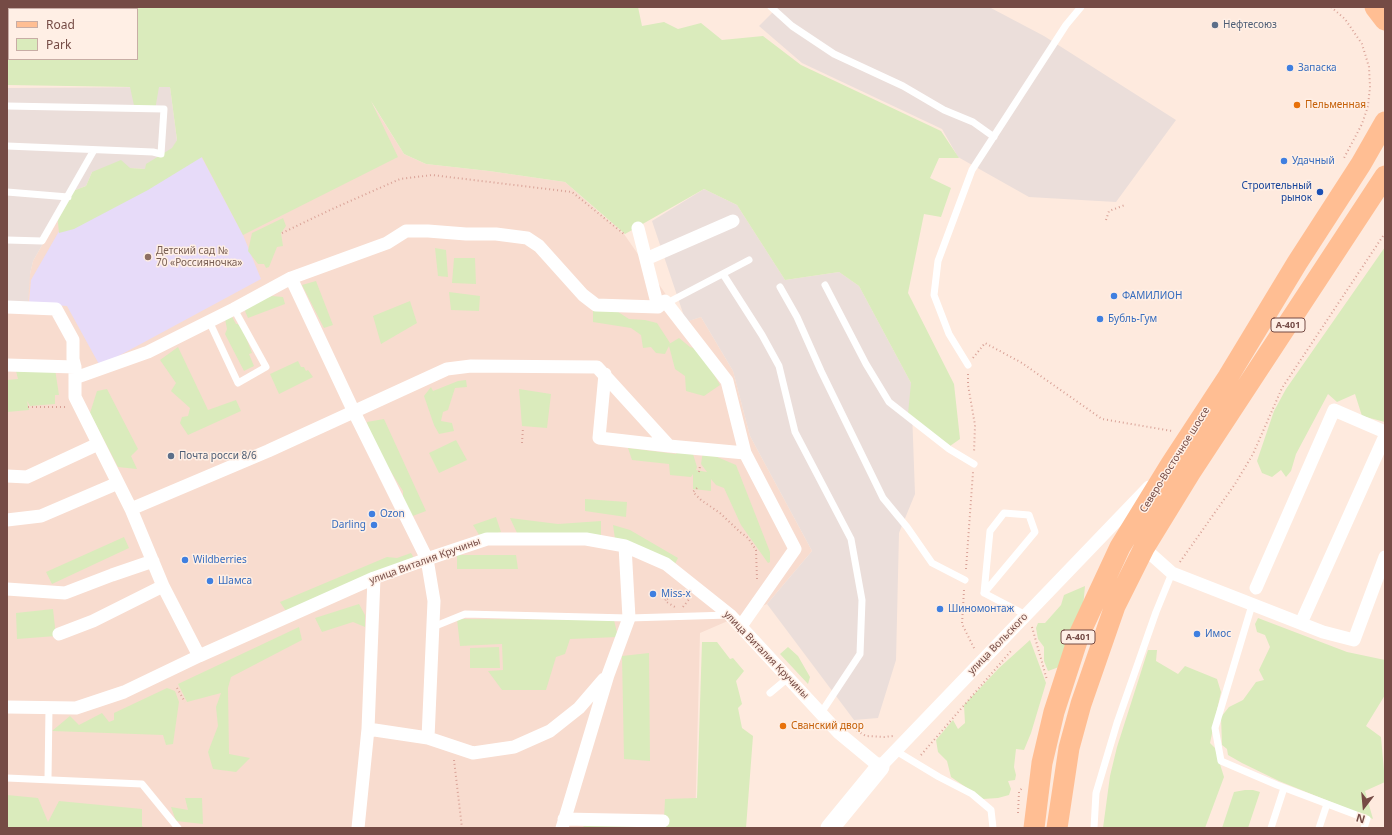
<!DOCTYPE html>
<html>
<head>
<meta charset="utf-8">
<style>
  body { margin:0 }
  #map { position:relative; width:1392px; height:835px; overflow:hidden; background:#feeade; font-family:"Noto Sans",sans-serif }
  canvas { display:block }
  .frame { position:absolute; inset:0; border:8px solid #754b45; pointer-events:none }
  .legend { position:absolute; left:8px; top:8px; width:130px; height:52px; box-sizing:border-box; background:#ffefe5; border:1px solid #c8ada5; margin:0; padding:5px 7px; list-style:none; font-size:12px; color:#754b45 }
  .legend li { display:flex; align-items:center; gap:8px; height:20px }
  .legend b { width:20px; border:1px solid #c8ada5 }
  .north { position:absolute; left:1344px; top:787px; width:40px; height:40px; -webkit-text-stroke:3px #ffefe5; paint-order:stroke; rotate:196deg; font-size:11px; font-weight:700; line-height:16px; text-align:center; color:#754b45 }
  .north::after { content:''; display:block; margin:auto; width:14px; height:18px; background:#754b45; clip-path:polygon(50% 0,100% 100%,50% 72%,0 100%) }
</style>
</head>
<body>
<div id="map">
<canvas width="1392" height="835"></canvas>
<div class="frame"></div>
<ul class="legend">
<li><b style="height:5px;background:#ffbe93"></b>Road</li>
<li><b style="height:11px;background:#daebbc"></b>Park</li>
</ul>
<div class="north">N</div>
</div>
<script>
const c = document.querySelector('canvas').getContext('2d');
c.lineJoin = 'round';
function fillPath(path, color) { c.fillStyle = color; c.fill(path, 'evenodd'); }
const toPath = rows => new Path2D(rows.map(r => 'M' + r).join(''));
function trace(path, color, width, dash) { c.strokeStyle = color; c.lineWidth = width; c.lineCap = dash ? 'butt' : 'round'; c.setLineDash(dash || []); c.stroke(path); }
function label(font, color, halo, rows, align = 'center') {
  c.font = font + ' "Noto Sans",sans-serif'; c.lineWidth = 3; c.setLineDash([]); c.textBaseline = 'middle'; c.strokeStyle = halo; c.fillStyle = color; for (const [text, x, y, turn = 0] of rows) {
    c.save(); c.translate(x, y); c.rotate((+turn || 0) * Math.PI / 180); c.textAlign = isNaN(turn) ? turn : align; if (halo) c.strokeText(text, 0, 0); c.fillText(text, 0, 0); c.restore();
  }
}
const residential = toPath([
  [368,97,404,154,426,164,489,171,565,182,624,234,685,322,701,317,733,371,750,436,812,551,767,604,700,633,695,828,7,828,7,302,30,274,33,261,73,191]
]);
const industrial = toPath([
  [778,7,989,7,1044,36,1176,120,1116,202,1029,197,958,157,942,129,802,63,759,26],
  [170,87,177,140,170,154,145,169,130,168,92,172,86,186,73,191,33,261,30,274,28,302,7,302,7,88],
  [704,189,737,205,785,280,839,272,859,286,911,383,915,494,899,533,896,660,878,718,854,720,767,604,812,551,750,436,733,371,701,317,686,322,652,221]
]);
const education = toPath([
  [200,154,243,235,261,279,100,366,67,306,29,303,31,280,62,226]
]);
const green = toPath([
  [78,7,638,7,642,26,664,22,678,29,701,23,722,40,763,36,801,65,941,131,959,158,939,158,930,178,951,188,941,217,924,214,908,293,954,384,960,439,950,446,908,414,911,383,859,286,839,272,785,280,737,205,704,189,625,234,565,182,489,171,426,164,404,154,371,101,398,157,243,235,202,157,148,190,74,229,59,233,57,213,73,191,86,186,92,172,121,160,130,168,145,169,146,164,172,148,177,140,170,87,159,87,155,110,135,110,130,87,7,85,7,14,9,14,9,59,137,59,137,9,75,9],
  [283,218,286,226,281,233,283,246,277,247,269,267,266,268,264,264,258,264,248,251,252,233],
  [1385,247,1385,422,1362,416,1355,394,1337,402,1328,394,1296,454,1291,471,1286,477,1281,470,1272,477,1262,473,1257,461,1274,411,1286,389],
  [435,248,446,250,448,277,438,276],
  [454,258,475,258,476,284,452,283],
  [316,281,333,325,324,328,302,285],
  [449,292,480,296,479,311,451,310],
  [272,296,283,297,285,304,248,318,245,311,249,304],
  [410,301,417,323,381,344,373,316],
  [612,308,629,319,645,320,657,323,670,343,669,344,679,338,690,347,700,350,720,385,704,396,686,391,685,376,675,369,669,346,665,354,656,353,651,347,643,348,641,335,631,328,593,322,593,310],
  [231,315,236,324,238,324,244,332,252,353,249,354,254,366,244,371,225,334,227,329,225,319],
  [178,347,208,410,236,400,241,411,188,435,180,423,182,417,188,416,190,408,171,391,176,383,160,360],
  [298,361,301,367,304,367,306,371,308,370,313,377,279,394,270,374],
  [15,367,55,369,59,395,55,395,55,404,30,406,27,401,29,410,7,412,7,380,18,379],
  [466,380,467,387,455,388,448,410,443,412,441,421,452,423,454,431,439,434,434,425,424,396,431,387,433,391,458,381],
  [107,389,138,449,131,456,137,469,118,467,90,413,97,391],
  [519,389,551,394,547,428,522,426],
  [384,419,426,511,410,517,403,499,403,491,370,439,367,422],
  [456,440,467,460,439,473,429,453],
  [628,448,676,454,678,450,693,454,697,467,696,470,707,472,701,464,703,451,736,465,770,552,770,562,768,563,741,525,724,488,716,485,711,479,711,491,693,489,693,474,691,477,670,475,669,464,632,460],
  [585,499,627,502,626,517,585,511],
  [496,517,501,532,481,538,473,525],
  [510,518,558,524,601,521,601,537,517,533],
  [613,525,630,530,678,558,674,566,615,539],
  [124,537,129,548,52,584,46,572],
  [411,553,415,560,288,614,280,602,387,557,397,558],
  [457,555,516,555,518,569,457,569],
  [1085,586,1083,607,1059,667,1048,671,1044,661,1044,647,1038,639,1036,628,1038,623,1045,623,1061,605,1064,595],
  [359,604,365,615,365,627,353,622,322,632,315,618],
  [53,609,56,636,17,639,16,613],
  [1258,618,1347,652,1385,660,1385,695,1366,726,1381,737,1385,782,1365,791,1373,819,1279,781,1242,763,1228,755,1227,749,1222,745,1221,717,1229,707,1243,700,1256,682,1264,680,1259,670,1270,647,1265,635,1257,632,1255,624],
  [457,619,614,620,618,637,570,639,565,654,556,657,546,690,502,690,488,671,503,670,502,644,460,646],
  [299,627,302,640,231,677,228,688,229,754,250,758,236,772,213,769,208,752,218,726,216,707,221,693,187,702,178,684],
  [1030,640,1046,683,1031,733,1024,750,1016,749,1014,767,1016,775,1015,780,1008,781,1011,789,1009,795,998,798,983,799,951,777,947,761,938,752,936,740,953,720,958,729,965,723,964,705,999,668],
  [702,642,717,642,730,659,733,658,744,671,736,681,742,704,738,708,742,728,753,736,746,828,582,828,592,818,664,819,665,799,697,798],
  [499,647,500,668,470,668,470,648],
  [788,647,798,656,810,677,808,684,780,654],
  [1148,650,1157,650,1156,661,1178,674,1185,666,1217,679,1221,692,1210,743,1215,748,1224,777,1205,828,1103,828,1110,776,1117,747],
  [649,653,650,761,624,759,622,656],
  [167,688,175,691,179,702,173,744,166,745,163,735,52,731,70,716,79,725,102,713,109,722,114,720,114,713],
  [1245,790,1253,790,1260,792,1248,828,1222,828,1234,792],
  [7,795,38,798,48,822,59,801,142,809,142,826,144,828,7,828],
  [185,798,202,798,203,824,176,821,171,807,188,810]
]);
const path = toPath([
  [1331,7,1345,19,1362,44,1369,67,1370,87,1368,106,1362,124,1344,158],
  [1106,220,1109,211,1125,205],
  [282,233,330,210,400,179,432,175,572,192,624,234],
  [973,358,985,343,1022,363,1102,419,1172,431],
  [968,374,968,385,975,425,974,453],
  [28,407,66,407],
  [522,443,523,427],
  [699,472,700,466],
  [697,488,693,492,701,500,720,513,740,532,748,538,756,550,757,579],
  [1180,562,1235,484,1253,454,1282,388,1385,233],
  [966,569,973,472],
  [964,590,962,624,975,650],
  [667,599,675,596,669,592,665,601,675,607],
  [683,607,690,598],
  [1032,627,1047,680],
  [177,688,185,702],
  [857,731,866,736,884,737,893,736],
  [921,755,1011,651],
  [454,760,462,828],
  [1018,813,1019,792,1022,788]
]);
const service = toPath([
  [771,7,792,26,834,54,903,86,944,110,973,122,994,137],
  [7,106,164,109,161,154,153,152,7,146],
  [7,192,68,197],
  [7,240,42,241,94,150],
  [723,274,762,335,779,366,795,432,851,539,862,600,860,654,821,713],
  [825,285,866,364,889,402,949,449,974,464],
  [780,287,797,317,821,371,883,498,907,527,932,563,965,580],
  [667,303,749,260],
  [209,321,238,383,266,367,234,309],
  [968,365,949,334,934,295,938,261,972,170,1066,25,1081,7],
  [984,593,1035,532,1029,515,1004,513,990,531,984,593,1026,615],
  [1252,605,1215,728,1221,761,1277,785,1367,819,1364,828],
  [433,627,465,614,629,618,729,615],
  [770,693,788,678],
  [896,751,939,777,972,794,991,810,993,828],
  [7,778,142,784,178,828],
  [48,779,49,708],
  [1094,828,1096,793,1117,723,1156,612,1172,573],
  [1271,828,1284,788],
  [1319,828,1327,804]
]);
const minor = toPath([
  [638,228,658,307],
  [646,259,733,221],
  [291,278,354,412,427,559,434,601,428,738],
  [7,307,56,309,73,340,73,359,75,367,75,397,131,509,163,586,199,656],
  [7,365,75,367],
  [605,374,599,438,669,446],
  [75,378,148,352,234,309,291,278,387,243,406,231,428,231,466,234,496,234,527,238,539,246,583,295,596,305,658,307,665,301,727,381,745,453,795,549,741,626],
  [7,476,27,477,98,444],
  [131,509,268,451,447,369,471,366,597,367,669,446,745,453],
  [7,520,41,516,118,483],
  [1144,548,1172,573,1323,632,1354,640,1385,557],
  [1256,588,1334,410,1385,432],
  [7,589,65,593,112,575,153,561],
  [1301,623,1385,436],
  [59,634,93,621,163,586],
  [7,707,76,708,124,692,199,656,374,578,427,559,487,539,586,539,625,546,666,564,730,615,839,733,880,767,1149,487],
  [368,729,428,738,473,753,514,747,550,731,579,708,604,679],
  [564,819,663,821],
  [358,828,368,729,374,578],
  [562,828,608,675,629,618,625,546]
]);
const secondary = toPath([
  [830,828,880,767]
]);
const primary = toPath([
  [1375,7,1385,20],
  [1034,828,1042,763,1054,712,1079,635,1120,547,1171,464,1228,377,1297,263,1361,164,1385,122],
  [1057,828,1069,748,1081,704,1115,606,1144,548,1190,473,1385,176]
]);
const markers = [
  [1215,25,4,"#5c6f8a"],
  [1290,68,4,"#3f7fe0"],
  [1297,105,4,"#e8710a"],
  [1284,161,4,"#3f7fe0"],
  [1320,192,4,"#1a4fb4"],
  [148,257,4,"#8d6e63"],
  [1114,296,4,"#3f7fe0"],
  [1100,319,4,"#3f7fe0"],
  [171,456,4,"#5c6f8a"],
  [372,514,4,"#3f7fe0"],
  [374,525,4,"#3f7fe0"],
  [185,560,4,"#3f7fe0"],
  [210,581,4,"#3f7fe0"],
  [653,594,4,"#3f7fe0"],
  [940,609,4,"#3f7fe0"],
  [1197,634,4,"#3f7fe0"],
  [783,726,4,"#e8710a"]
];
const shields = [
  [1288,325,34],
  [1078,637,34]
];
const shieldNames = [
  ["А-401",1288,325],
  ["А-401",1078,637]
];
const serviceNames = [
  ["Нефтесоюз",1223,25],
  ["Почта росси 8/6",179,456]
];
const shopNames = [
  ["Запаска",1298,68],
  ["Удачный",1292,161],
  ["ФАМИЛИОН",1122,296],
  ["Бубль-Гум",1108,319],
  ["Ozon",380,514],
  ["Darling",366,525,"right"],
  ["Wildberries",193,560],
  ["Шамса",218,581],
  ["Miss-x",661,594],
  ["Шиномонтаж",948,609],
  ["Имос",1205,634]
];
const foodNames = [
  ["Пельменная",1305,105],
  ["Сванский двор",791,726]
];
const transitNames = [
  ["Строительный",1312,186],
  ["рынок",1312,198]
];
const educationNames = [
  ["Детский сад №",156,251],
  ["70 «Россияночка»",156,263]
];
const streetNames = [
  ["Северо-Восточное шоссе",1175,460,-58],
  ["улица Виталия Кручины",425,561,-20],
  ["улица Вольского",998,644,-46],
  ["улица Виталия Кручины",766,655,46]
];
fillPath(residential, '#f8dccf');
fillPath(industrial, '#ebdeda');
fillPath(education, '#e7dbf9');
fillPath(green, '#daebbc');
trace(path, '#d9a297', 2, [1, 3]);
trace(service, '#fff', 7);
trace(minor, '#fff', 13);
trace(secondary, '#fff', 19);
trace(primary, '#ffbe93', 21);
for (const [x, y, r, color] of markers) { const dot = new Path2D(); dot.arc(x, y, r, 0, 2 * Math.PI); c.fillStyle = color; c.fill(dot); trace(dot, '#ffefe5', 1.5); }
for (const [x, y, w] of shields) { const box = new Path2D(); box.roundRect(x - w / 2, y - 7, w, 14, 3); c.fillStyle = '#ffefe5'; c.fill(box); trace(box, '#754b45', 1); }
label('bold 9px', '#754b45', null, shieldNames);
label('10px', '#4e5e75', '#ffefe5', serviceNames, 'left');
label('10px', '#366cbe', '#ffefe5', shopNames, 'left');
label('10px', '#c56008', '#ffefe5', foodNames, 'left');
label('10px', '#164399', '#ffefe5', transitNames, 'right');
label('10px', '#785e54', '#ffefe5', educationNames, 'left');
label('10px', '#754b45', '#ffefe5', streetNames);
</script>
</body>
</html>
